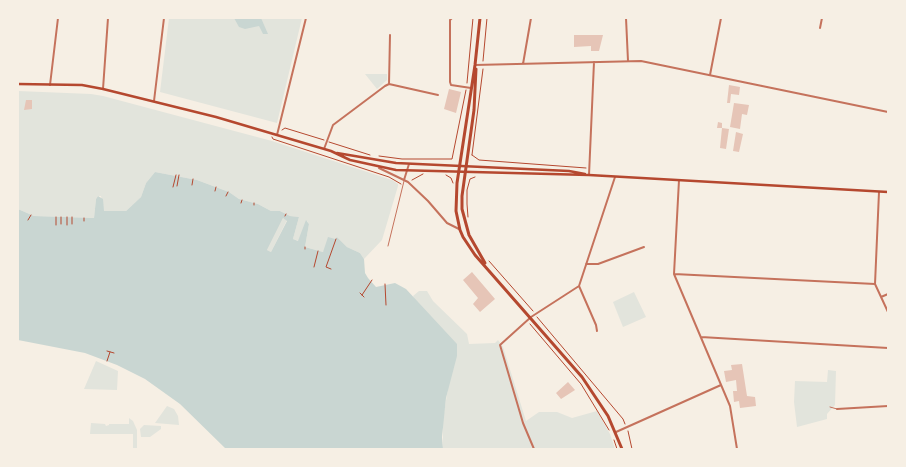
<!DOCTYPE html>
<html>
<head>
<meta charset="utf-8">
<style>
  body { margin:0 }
  #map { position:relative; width:906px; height:467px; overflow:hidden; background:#f6efe4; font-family:Cabin,sans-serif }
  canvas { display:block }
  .frame { position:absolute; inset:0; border:19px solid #f6efe4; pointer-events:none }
</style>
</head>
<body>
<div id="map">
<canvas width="906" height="467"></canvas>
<div class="frame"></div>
</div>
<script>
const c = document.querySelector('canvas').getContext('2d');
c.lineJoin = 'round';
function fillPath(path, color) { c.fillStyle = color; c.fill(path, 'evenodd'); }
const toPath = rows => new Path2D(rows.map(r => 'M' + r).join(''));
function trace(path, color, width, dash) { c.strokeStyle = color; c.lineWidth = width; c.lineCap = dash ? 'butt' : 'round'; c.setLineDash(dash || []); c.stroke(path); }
const green = toPath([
  [169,18,302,18,277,123,160,92],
  [365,74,387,74,387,80,377,89],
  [18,91,91,94,103,96,272,141,392,180,398,184,398,186,382,240,364,259,360,253,347,247,337,237,323,252,305,247,309,224,307,221,299,241,293,239,299,217,290,216,280,211,271,211,258,204,239,199,229,192,197,180,155,172,146,183,141,197,126,211,103,211,101,196,98,196,96,199,94,218,34,216,18,209],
  [283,218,287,220,271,252,267,250],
  [419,291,427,291,433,301,467,334,469,344,495,343,498,340,503,347,526,421,539,412,557,412,572,418,597,411,610,434,615,449,443,449,443,419,449,382,413,296],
  [634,292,646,317,623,327,613,302],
  [96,361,118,371,117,390,84,389],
  [828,370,836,371,835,405,827,414,827,419,797,427,794,402,795,381,827,382],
  [167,406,174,409,178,416,179,425,155,423],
  [129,418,133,421,137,430,137,449,133,449,133,434,90,434,91,423,105,424,106,426,109,425,109,424,129,424],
  [144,425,161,426,161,429,150,437,141,437,140,429]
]);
const water = toPath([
  [234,18,261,18,268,34,263,34,259,26,245,29,239,27],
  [155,172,197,180,229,192,239,199,258,204,271,211,280,211,290,216,299,217,293,239,298,241,306,220,309,224,305,247,323,252,328,237,335,239,337,237,347,247,360,253,364,259,365,273,368,278,376,287,395,283,406,289,457,344,457,356,446,398,442,437,443,449,226,449,180,404,145,379,117,365,85,353,18,340,18,209,34,216,94,218,96,199,98,196,103,199,104,211,126,211,141,197,146,183],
  [283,218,287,221,271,252,267,250]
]);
const building = toPath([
  [574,35,603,35,599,51,591,51,591,46,574,47],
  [729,85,740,87,739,95,731,94,730,103,727,103],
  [449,89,461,92,456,113,444,109],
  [26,100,32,100,32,109,24,110],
  [734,103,749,105,747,115,742,114,740,129,730,127],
  [718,122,722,123,722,128,729,129,726,149,720,148,722,128,717,128],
  [736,132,743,134,739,152,733,151],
  [472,272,495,299,480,312,473,304,478,298,463,280],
  [742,364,747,396,755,397,756,406,740,408,739,401,734,402,733,391,737,391,736,380,726,382,724,371,732,370,731,365],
  [568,382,575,390,561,399,556,393]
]);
const path = toPath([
  [483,61,487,18],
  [467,83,473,18],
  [282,130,285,128,324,140],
  [272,137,273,139,389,177,401,184],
  [329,142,370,155],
  [472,155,479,160,586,168],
  [472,155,483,69],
  [379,156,402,159,452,159,466,90],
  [446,175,451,178,453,183],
  [412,180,423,174],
  [192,185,193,179],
  [177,186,179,175],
  [173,187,176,175],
  [215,191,216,187],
  [226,196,228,192],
  [241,203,242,200],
  [254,205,254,203],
  [285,216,286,214],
  [61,217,61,224],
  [67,217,67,225],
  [72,217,72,224],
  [468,217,467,204,467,190,470,179,475,177],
  [28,220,31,215],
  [84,221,84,218],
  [56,225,56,217],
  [305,249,305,247],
  [489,261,533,311],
  [314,267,318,251],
  [331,269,326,267,336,239],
  [385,284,386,305],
  [360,293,364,297],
  [362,295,372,280],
  [537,317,623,419,625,424],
  [530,324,581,384,609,430],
  [107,351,114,353],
  [107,361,110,352],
  [628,431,632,449],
  [614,440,617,449]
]);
const service = toPath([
  [388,246,404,181],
  [830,407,837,409]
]);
const minor = toPath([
  [467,18,452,18,450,20,450,82,451,85,471,88],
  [626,18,628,61],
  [820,28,822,18],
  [523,64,531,18],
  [475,65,641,61,888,112],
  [710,75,721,18],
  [389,84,390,35],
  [50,85,58,18],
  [103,89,108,18],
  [154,101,164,18],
  [277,135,306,18],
  [324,149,333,125,385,86,389,84,438,95],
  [379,168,408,182,428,201,447,223,459,229],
  [589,175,594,62],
  [404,180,409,164],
  [679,180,674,274,730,406,737,449],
  [879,192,875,284,888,312],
  [586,264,598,264,644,247],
  [674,274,875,284],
  [579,286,596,325,597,331],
  [881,297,888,294],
  [701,337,888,348],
  [837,409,888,406],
  [616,432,721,385],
  [534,449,523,423,500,345,531,317,579,286,615,177]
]);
const secondary = toPath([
  [18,84,82,85,103,89,216,117,331,151,350,160,396,170,589,175,888,192],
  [337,153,396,163,569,171,585,174]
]);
const primary = toPath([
  [480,18,475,65,457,183,456,211,460,230,463,237,475,255,582,377,608,416,622,449],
  [476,69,474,110,462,196,462,209,469,235,485,263]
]);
fillPath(green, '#e2e4dc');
fillPath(water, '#c9d6d2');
fillPath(building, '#e6c5b7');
trace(path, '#b5482f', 1);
trace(service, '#c5725c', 1);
trace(minor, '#c5725c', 2);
trace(secondary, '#b5482f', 2.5);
trace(primary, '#b5482f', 3);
</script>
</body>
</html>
